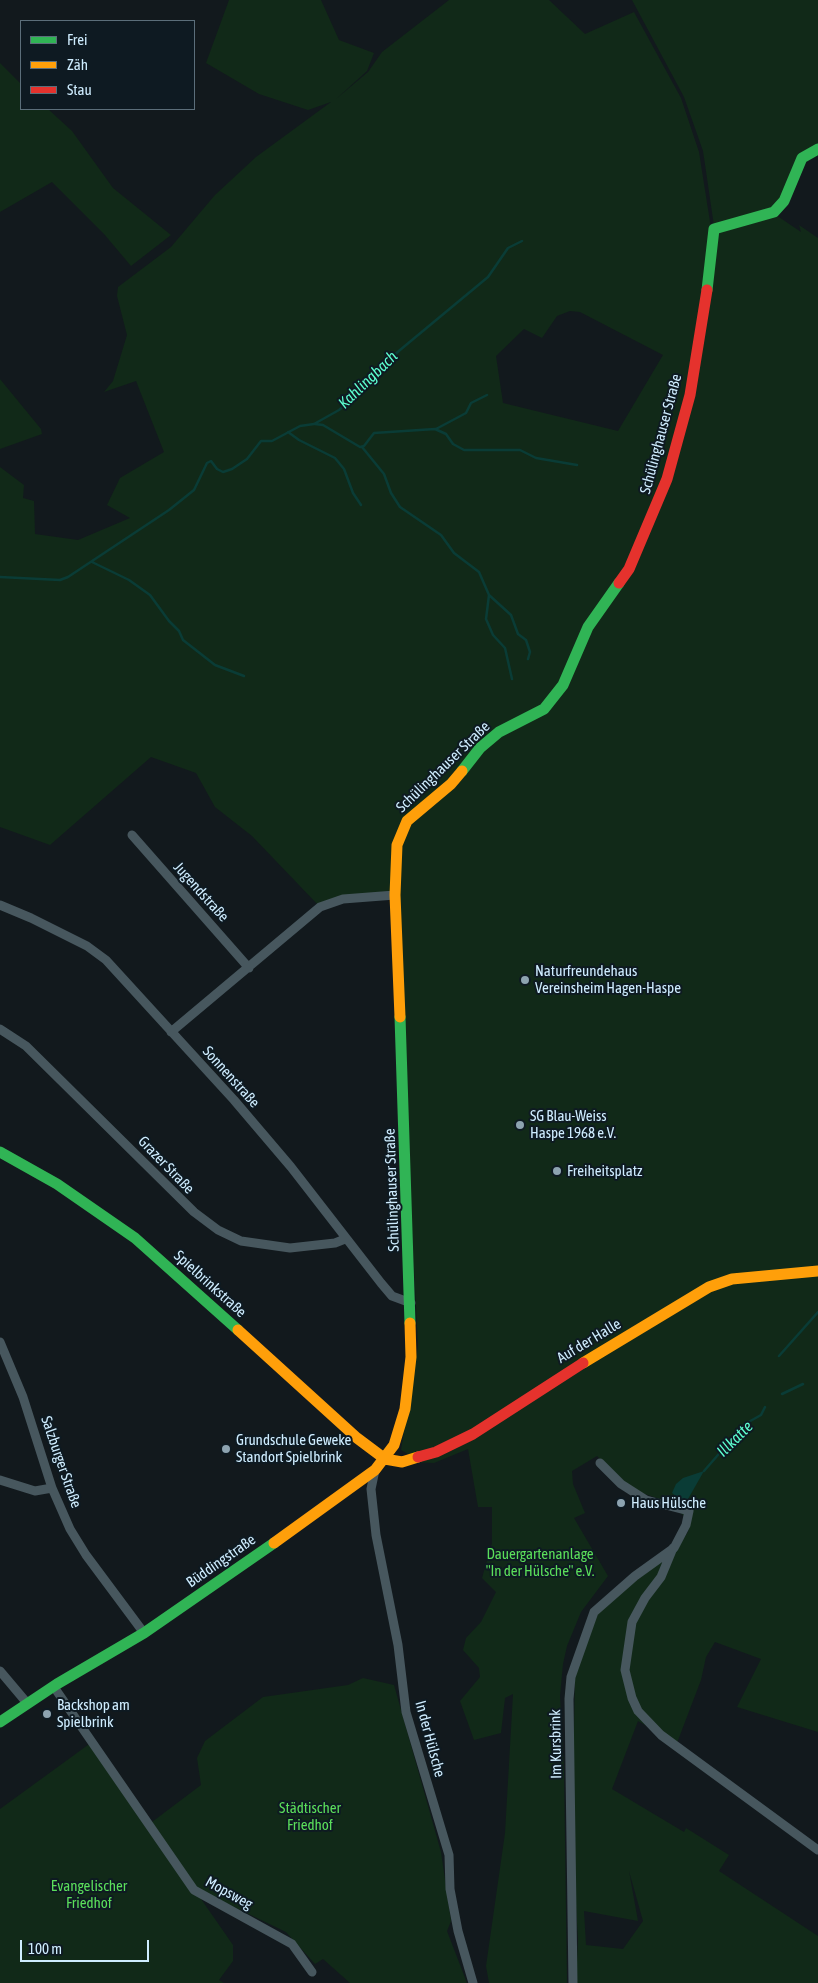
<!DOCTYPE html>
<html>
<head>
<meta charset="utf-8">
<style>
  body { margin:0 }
  #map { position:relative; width:818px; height:1983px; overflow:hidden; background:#12191d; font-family:"Asap Condensed",sans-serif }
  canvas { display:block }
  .legend { position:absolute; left:20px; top:20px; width:175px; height:90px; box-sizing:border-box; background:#0e1a22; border:1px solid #5b6e7a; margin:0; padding:6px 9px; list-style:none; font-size:15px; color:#cfedff }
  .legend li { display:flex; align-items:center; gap:10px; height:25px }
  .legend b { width:25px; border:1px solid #5b6e7a }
  .scale { position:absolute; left:20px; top:1940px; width:129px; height:22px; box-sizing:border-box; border:2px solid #cfedff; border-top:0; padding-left:6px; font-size:15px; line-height:18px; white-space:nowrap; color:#cfedff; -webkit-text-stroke:4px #0e1a22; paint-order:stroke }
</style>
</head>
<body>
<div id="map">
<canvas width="818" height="1983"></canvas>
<ul class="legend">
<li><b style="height:6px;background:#30b455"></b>Frei</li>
<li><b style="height:6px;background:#ff9f0a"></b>Zäh</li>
<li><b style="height:6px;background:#e5322d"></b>Stau</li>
</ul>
<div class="scale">100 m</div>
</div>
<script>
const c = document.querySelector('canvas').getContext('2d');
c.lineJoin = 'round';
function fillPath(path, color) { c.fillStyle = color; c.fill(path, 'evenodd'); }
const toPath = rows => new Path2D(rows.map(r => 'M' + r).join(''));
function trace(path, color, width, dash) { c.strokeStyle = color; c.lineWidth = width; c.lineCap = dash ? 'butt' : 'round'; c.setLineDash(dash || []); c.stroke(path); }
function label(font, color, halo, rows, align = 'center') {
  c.font = font + ' "Asap Condensed",sans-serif'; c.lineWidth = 4; c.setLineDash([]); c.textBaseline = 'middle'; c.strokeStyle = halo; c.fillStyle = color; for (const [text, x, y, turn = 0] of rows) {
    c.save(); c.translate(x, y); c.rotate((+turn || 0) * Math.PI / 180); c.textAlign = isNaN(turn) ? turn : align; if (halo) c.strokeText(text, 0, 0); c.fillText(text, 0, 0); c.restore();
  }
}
const green = toPath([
  [229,0,321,0,339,40,374,53,367,71,336,99,368,72,382,52,449,0,549,0,585,34,634,12,681,98,699,152,711,228,773,213,801,232,799,225,818,238,818,1732,737,1707,761,1659,715,1642,706,1657,701,1680,677,1743,638,1721,612,1789,684,1832,686,1828,729,1855,719,1871,818,1936,818,1983,576,1983,578,1939,572,1840,575,1676,595,1612,675,1551,688,1532,690,1521,666,1501,642,1493,626,1483,597,1456,572,1471,573,1484,585,1513,574,1518,608,1576,581,1612,567,1646,563,1664,560,1696,564,1771,567,1983,489,1983,486,1966,505,1833,513,1694,505,1698,501,1733,474,1740,460,1701,480,1677,479,1668,463,1650,466,1638,481,1622,496,1592,482,1578,492,1543,492,1507,478,1507,468,1449,434,1463,412,1462,410,1455,401,1450,418,1346,395,896,373,897,320,907,252,836,215,807,196,773,151,757,50,845,0,827,0,467,24,485,23,498,34,501,35,534,78,540,130,518,107,505,120,478,164,452,136,381,104,392,113,381,127,335,117,296,118,287,171,247,215,195,256,157,331,102,308,110,259,94,206,63],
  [570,311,580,312,663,355,618,431,503,403,496,356,524,329,542,338,557,316],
  [629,1871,643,1921,623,1949,586,1945,584,1911,638,1921],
  [632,0,818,0,818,146,812,149,779,206,714,226,703,151,684,97],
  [0,63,21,84,21,109,48,109,72,131,113,188,171,235,131,266,104,234,52,182,0,212],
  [0,379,41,429,42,434,0,449],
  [363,1678,394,1685,441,1852,451,1921,447,1931,467,1983,350,1983,323,1959,315,1964,286,1932,197,1889,152,1822,201,1785,197,1758,205,1741,263,1697,348,1685],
  [92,1742,233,1945,233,1961,219,1980,224,1983,0,1983,0,1809]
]);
const water = toPath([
  [704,1471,688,1499,680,1499,672,1493,676,1484,683,1478]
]);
const stream = toPath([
  [315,424,323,425,360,447,364,446,374,433,435,429,446,434,453,444,464,450,520,450,536,458,577,465],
  [436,429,466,413,471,403,487,395],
  [288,432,299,440,335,458,344,469,353,493,361,505],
  [362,447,384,474,391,493,400,507,441,535,454,553,479,572,489,595,511,615,518,634,526,640,530,652,528,659],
  [92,562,129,580,150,595,169,621,179,631,183,640,215,665,244,676],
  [0,577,60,580,68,577,169,510,194,490,207,463,211,461,217,469,223,472,232,469,247,459,261,441,272,441,300,426,314,424,339,410,346,404,350,394,400,350,488,277,508,248,522,241],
  [489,595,486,619,493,635,505,648,512,679],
  [779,1356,818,1312],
  [782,1394,803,1384],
  [704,1471,745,1424,761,1415,765,1407]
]);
const street = toPath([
  [132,835,249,968],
  [0,905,31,918,87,946,106,960,234,1100,291,1167,381,1283,392,1296,411,1303],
  [0,1029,26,1046,194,1212,218,1230,241,1241,290,1248,335,1243,345,1239],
  [171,1032,320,907,343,899,395,895],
  [0,1342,23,1397,52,1488,70,1529,86,1555,144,1633],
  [375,1470,371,1489,376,1535,398,1645,406,1712,449,1855,450,1889,458,1931,473,1983],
  [0,1480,35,1491,52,1488],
  [673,1548,661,1577,645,1598,632,1622,625,1670,632,1698,638,1711,661,1735,818,1850],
  [0,1671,27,1703],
  [54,1687,194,1890,292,1944,312,1972],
  [573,1983,569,1699,571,1677,594,1612,635,1576,674,1548,686,1525,689,1511,646,1500,621,1484,600,1463]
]);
const fast = toPath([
  [707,290,714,229,774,212,784,201,802,158,818,149],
  [462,771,480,748,499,732,544,709,563,685,588,627,619,583],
  [400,1017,410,1323],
  [0,1152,57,1184,135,1238,238,1330],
  [0,1722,57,1684,144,1633,274,1543]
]);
const slow = toPath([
  [400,1017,395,895,397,845,407,821,451,784,462,771],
  [238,1330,357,1438,385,1459,402,1462,418,1457],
  [583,1363,709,1287,732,1279,818,1271],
  [274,1543,375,1470,394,1445,405,1409,411,1357,410,1323]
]);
const jam = toPath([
  [619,583,629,569,667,479,690,395,707,290],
  [418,1457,436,1452,473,1434,583,1363]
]);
const markers = [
  [525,980,5,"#8da3b0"],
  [520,1125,5,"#8da3b0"],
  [557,1171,5,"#8da3b0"],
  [226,1449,5,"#8da3b0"],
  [621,1503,5,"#8da3b0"],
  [47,1714,5,"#8da3b0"]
];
const streetNames = [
  ["Schülinghauser Straße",661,434,-75],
  ["Schülinghauser Straße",443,767,-44],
  ["Jugendstraße",201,892,48],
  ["Sonnenstraße",231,1077,48],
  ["Grazer Straße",166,1165,46],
  ["Schülinghauser Straße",392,1190,-92],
  ["Spielbrinkstraße",210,1284,42],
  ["Auf der Halle",589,1341,-31],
  ["Salzburger Straße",61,1462,71],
  ["Büddingstraße",221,1561,-35],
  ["In der Hülsche",430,1739,75],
  ["Im Kursbrink",556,1744,-91],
  ["Mopsweg",229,1893,29]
];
const poiNames = [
  ["Naturfreundehaus",535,971],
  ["Vereinsheim Hagen-Haspe",535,988],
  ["SG Blau-Weiss",530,1116],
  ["Haspe 1968 e.V.",530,1133],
  ["Freiheitsplatz",567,1171],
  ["Grundschule Geweke",236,1440],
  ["Standort Spielbrink",236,1457],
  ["Haus Hülsche",631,1503],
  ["Backshop am",57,1705],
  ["Spielbrink",57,1722]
];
const parkNames = [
  ["Dauergartenanlage",540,1554],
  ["\"In der Hülsche\" e.V.",540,1571],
  ["Städtischer",310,1808],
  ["Friedhof",310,1825],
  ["Evangelischer",89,1886],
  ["Friedhof",89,1903]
];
const waterNames = [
  ["Kahlingbach",368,380,-44],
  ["Illkatte",735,1439,-45]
];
fillPath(green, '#112918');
fillPath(water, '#0a3c36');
trace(stream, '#0a3c36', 2.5);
trace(street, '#47575e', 9);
trace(fast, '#30b455', 11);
trace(slow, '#ff9f0a', 11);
trace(jam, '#e5322d', 11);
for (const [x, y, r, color] of markers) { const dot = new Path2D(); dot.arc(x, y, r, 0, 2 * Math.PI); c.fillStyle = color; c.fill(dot); trace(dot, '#0e1a22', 2); }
label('15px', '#cfedff', '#0e1a22', streetNames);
label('15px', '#cfedff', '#0e1a22', poiNames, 'left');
label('15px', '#5bdf5b', '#0e1a22', parkNames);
label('italic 16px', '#5dffd1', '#0e1a22', waterNames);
</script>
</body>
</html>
